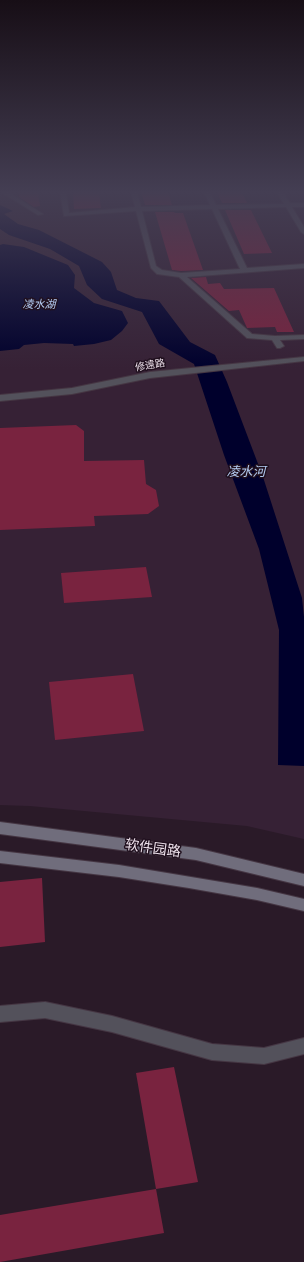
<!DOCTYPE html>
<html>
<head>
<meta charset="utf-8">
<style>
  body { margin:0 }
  canvas { display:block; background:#2a1a28 }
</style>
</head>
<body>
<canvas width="304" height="1262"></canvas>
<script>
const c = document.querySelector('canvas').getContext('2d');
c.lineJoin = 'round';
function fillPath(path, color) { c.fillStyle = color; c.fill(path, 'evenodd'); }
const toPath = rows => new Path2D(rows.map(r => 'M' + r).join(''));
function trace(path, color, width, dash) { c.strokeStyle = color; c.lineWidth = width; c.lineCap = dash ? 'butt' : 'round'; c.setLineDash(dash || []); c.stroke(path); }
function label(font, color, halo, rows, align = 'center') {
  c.font = font + ' Barlow,"Noto Sans SC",sans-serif'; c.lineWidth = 3; c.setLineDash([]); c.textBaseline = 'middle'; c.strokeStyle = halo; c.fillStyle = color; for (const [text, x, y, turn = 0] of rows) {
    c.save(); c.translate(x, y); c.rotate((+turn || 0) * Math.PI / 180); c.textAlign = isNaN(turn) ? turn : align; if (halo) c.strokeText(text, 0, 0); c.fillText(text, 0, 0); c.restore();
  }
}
const built = toPath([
  [0,192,304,192,304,839,247,826,30,806,0,805]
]);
const water = toPath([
  [0,205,13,211,4,214,18,224,39,230,102,262,111,272,117,290,136,298,159,301,190,342,215,355,227,382,263,477,302,598,304,617,304,766,278,765,279,630,259,549,224,455,194,364,159,344,142,312,102,299,87,285,79,266,50,249,9,235,0,229],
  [3,244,24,247,68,265,75,275,74,288,94,303,122,311,128,323,122,331,111,340,94,344,74,346,73,344,44,343,24,345,19,349,0,351,0,245]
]);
const building = toPath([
  [19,192,38,192,40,206,34,207,19,197],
  [73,192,99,192,101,208,74,209],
  [141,192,168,192,172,205,145,205],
  [217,192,242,192,247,203,222,203],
  [225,210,251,210,272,253,244,254],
  [155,212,174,212,175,213,183,213,203,270,181,271,172,270],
  [206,277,208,284,220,283,224,289,274,288,294,332,277,332,275,327,247,328,239,310,229,311,191,278],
  [76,425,84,431,84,461,144,460,146,484,156,490,159,506,148,514,94,516,95,526,0,530,0,428],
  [146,567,152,597,64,603,61,573],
  [133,674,144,731,55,740,49,682],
  [42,878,45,942,0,947,0,882],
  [174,1067,198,1182,156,1189,136,1073],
  [156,1189,164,1233,0,1262,0,1215]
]);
const street = toPath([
  [1,192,8,192,43,214,38,215,1,192],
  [60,192,66,192,69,213,135,207,131,192,137,192,141,207,210,205,204,192,210,192,216,205,284,204,277,192,283,192,290,203,304,203,304,207,292,207,304,227,304,234,301,232,286,207,218,209,247,268,304,264,304,268,187,277,252,334,275,336,304,335,304,339,280,340,284,346,280,348,277,348,272,340,247,338,179,277,157,274,151,268,136,211,64,216,60,192],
  [212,209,240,269,181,273,162,270,156,266,142,211,212,209],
  [304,357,304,361,150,378,72,394,0,401,0,395,72,388,150,372,304,357],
  [45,1002,112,1016,212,1044,264,1048,304,1038,304,1054,264,1064,212,1060,112,1032,45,1018,0,1022,0,1006,45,1002]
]);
const secondary = toPath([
  [0,822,196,848,304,874,304,886,196,860,0,834,0,822],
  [0,851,119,865,257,888,304,899,304,911,257,900,189,888,119,877,0,863,0,851]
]);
const farStreetnames = [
  ["修遠路",150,365,-9]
];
const farWaternames = [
  ["凌水湖",39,304]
];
const waterNames = [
  ["凌水河",246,472]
];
const nearStreetnames = [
  ["软件园路",153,848,8]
];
fillPath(built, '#362135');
fillPath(water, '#00002c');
fillPath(building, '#79233f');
trace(street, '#453643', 2);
trace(secondary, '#453643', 2);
fillPath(street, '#53515b');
fillPath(secondary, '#706d7c');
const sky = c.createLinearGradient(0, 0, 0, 369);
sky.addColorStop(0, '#170e16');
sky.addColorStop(0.52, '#443e53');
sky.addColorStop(1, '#443e5300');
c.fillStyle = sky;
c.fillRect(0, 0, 304, 369);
label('10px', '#ede1eb', '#20101e', farStreetnames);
label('italic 11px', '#b4ccf3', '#20101e', farWaternames);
label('italic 13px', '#b4ccf3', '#20101e', waterNames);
label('14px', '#ede1eb', '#20101e', nearStreetnames);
</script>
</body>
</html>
